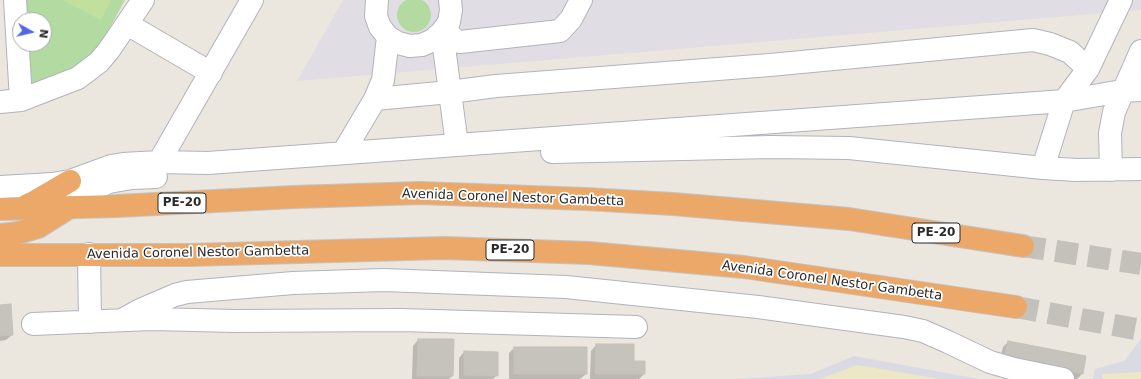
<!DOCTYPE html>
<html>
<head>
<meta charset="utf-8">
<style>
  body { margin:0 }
  #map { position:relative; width:1141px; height:379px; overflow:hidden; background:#ebe6de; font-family:"DejaVu Sans",sans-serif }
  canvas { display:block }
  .north { position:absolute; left:12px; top:12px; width:40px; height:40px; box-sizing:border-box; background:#fff; border:1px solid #aaa; border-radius:50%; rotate:98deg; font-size:11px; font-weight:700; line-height:16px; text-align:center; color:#2a2a2a }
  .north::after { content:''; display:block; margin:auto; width:14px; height:18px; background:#5266e4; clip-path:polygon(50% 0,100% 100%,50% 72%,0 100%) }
</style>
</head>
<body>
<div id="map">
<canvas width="1141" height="379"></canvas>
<div class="north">N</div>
</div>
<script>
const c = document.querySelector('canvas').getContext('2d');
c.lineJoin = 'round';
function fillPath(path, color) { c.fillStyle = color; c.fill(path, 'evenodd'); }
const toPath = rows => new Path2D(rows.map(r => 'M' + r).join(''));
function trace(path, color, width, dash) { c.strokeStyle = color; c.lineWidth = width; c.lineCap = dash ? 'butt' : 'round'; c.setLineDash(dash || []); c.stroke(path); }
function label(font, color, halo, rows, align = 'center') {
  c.font = font + ' "DejaVu Sans",sans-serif'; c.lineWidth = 3.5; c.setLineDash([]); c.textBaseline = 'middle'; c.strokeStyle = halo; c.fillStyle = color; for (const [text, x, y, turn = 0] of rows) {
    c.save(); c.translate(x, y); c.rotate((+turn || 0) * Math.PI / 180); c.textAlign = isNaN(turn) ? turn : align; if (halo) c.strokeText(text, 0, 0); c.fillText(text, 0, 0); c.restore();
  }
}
const industrial = toPath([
  [343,0,1141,0,1141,10,297,81]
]);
const airport = toPath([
  [1141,339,1141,379,1093,379,1095,369,1124,361],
  [854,356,979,379,737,379,811,374]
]);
const green = toPath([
  '397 15a17 17 0 1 1 34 0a17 17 0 1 1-34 0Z',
  [25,0,125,0,101,44,71,71,32,86,29,44,44,44,44,20,27,20]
]);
const sand = toPath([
  [857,365,940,379,820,379],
  [1141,372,1141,379,1102,379,1102,374]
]);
const pitch = toPath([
  [62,0,111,0,101,20]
]);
const shadow = toPath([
  [0,306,12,335,6,340,0,341],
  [418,340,452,376,449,379,412,379,413,346],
  [1008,342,1085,356,1082,374,1077,379,1075,379,999,364,1003,347],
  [596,345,644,374,639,379,590,379,591,351],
  [514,348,586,374,580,379,509,379,509,353],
  [464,352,497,375,493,379,459,379,459,358]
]);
const building = toPath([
  [11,304,13,335,0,336,0,305,11,304],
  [418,339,454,339,453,376,417,376,418,339],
  [1008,341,1086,356,1083,374,1004,359,1008,341],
  [596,344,634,344,634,361,645,361,645,374,595,374,596,344],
  [514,347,587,347,587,374,514,374,514,347],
  [464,351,498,352,498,376,464,375,464,351]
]);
const highwayTunnel = toPath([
  [1023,246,1141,264],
  [1016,307,1141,330]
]);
const minor = toPath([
  [15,0,21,100],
  [377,0,376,16,380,27,388,37,398,43,410,46,422,45,433,40,442,32,449,22,451,10,450,0],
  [127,24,211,73],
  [445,28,455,41,460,42,560,31,571,19,581,0],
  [442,32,457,145],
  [375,99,450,92,496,86,770,65,1033,40,1050,44,1070,52,1088,69],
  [0,102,21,100,78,78,99,62,109,50,143,0],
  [552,152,771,147,849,148,1043,168,1077,170,1141,169],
  [343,153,375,99,383,80,388,37],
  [159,162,252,0],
  [1043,168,1064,101,1088,69,1121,0],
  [1111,170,1110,133,1114,112,1141,51],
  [0,187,52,184,70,181,111,166,123,164,159,162,208,163,457,145,1064,101,1122,91,1141,90],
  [71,206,97,187,109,182,132,178,156,177],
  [89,254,90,322],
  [122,320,140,310,175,295,187,292,293,283,384,280,566,287,758,307,904,327,923,331,948,342,990,362,1014,369,1063,379],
  [33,324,151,319,236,321,401,320,636,327]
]);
const highway = toPath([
  [27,205,34,202,70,181],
  [0,209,117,206,294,197,420,193,586,199,673,204,849,219,1023,246],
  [0,235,18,233,38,227,70,207],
  [0,255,189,255,444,248,589,253,744,267,1016,307]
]);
const shields = [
  [182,203,48],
  [936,233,48],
  [510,250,48]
];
const shieldNames = [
  ["PE-20",182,203],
  ["PE-20",936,233],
  ["PE-20",510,250]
];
const streetNames = [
  ["Avenida Coronel Nestor Gambetta",513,198,2],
  ["Avenida Coronel Nestor Gambetta",198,253,-1],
  ["Avenida Coronel Nestor Gambetta",832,281,8]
];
fillPath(industrial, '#e0dee4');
fillPath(airport, '#d9dae3');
fillPath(green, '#b2daa1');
fillPath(sand, '#ece8c5');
fillPath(pitch, '#c1e09e');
fillPath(shadow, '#0003');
fillPath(building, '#c6c3bd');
trace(building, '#c6c1b8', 1);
trace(highwayTunnel, '#c4c0ba', 22, [22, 11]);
trace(minor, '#b2b3bc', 24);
trace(highway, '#c3c3c3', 24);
trace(minor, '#fff', 22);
trace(highway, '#eba869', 22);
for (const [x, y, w] of shields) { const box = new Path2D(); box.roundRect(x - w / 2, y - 10, w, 20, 3); c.fillStyle = '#fff'; c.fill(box); trace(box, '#2a2a2a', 1); }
label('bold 12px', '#2a2a2a', null, shieldNames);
label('13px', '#2a2a2a', '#fff', streetNames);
</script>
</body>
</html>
